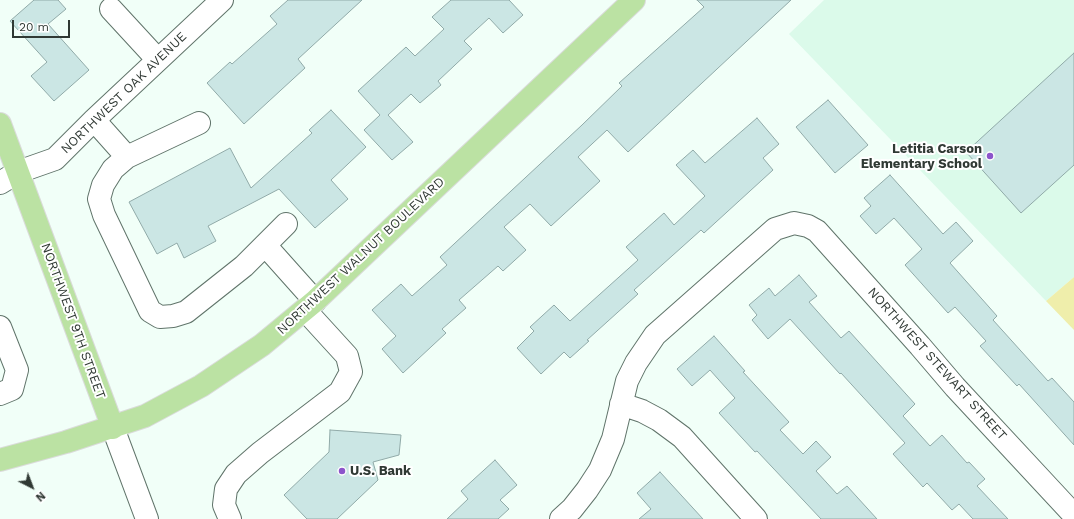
<!DOCTYPE html>
<html>
<head>
<meta charset="utf-8">
<style>
  body { margin:0 }
  #map { position:relative; width:1074px; height:519px; overflow:hidden; background:#f1fff8; font-family:"Work Sans",sans-serif }
  canvas { display:block }
  .north { position:absolute; left:12px; top:467px; width:40px; height:40px; -webkit-text-stroke:3px #fff; paint-order:stroke; rotate:138deg; font-size:11px; font-weight:700; line-height:16px; text-align:center; color:#303934 }
  .north::after { content:''; display:block; margin:auto; width:14px; height:18px; background:#303934; clip-path:polygon(50% 0,100% 100%,50% 72%,0 100%) }
  .scale { position:absolute; left:12px; top:20px; width:58px; height:18px; box-sizing:border-box; border:2px solid #303934; border-top:0; padding-left:5px; font-size:12px; line-height:14px; white-space:nowrap; color:#303934; -webkit-text-stroke:3px #fff; paint-order:stroke }
</style>
</head>
<body>
<div id="map">
<canvas width="1074" height="519"></canvas>
<div class="north">N</div>
<div class="scale">20 m</div>
</div>
<script>
const c = document.querySelector('canvas').getContext('2d');
c.lineJoin = 'round';
function fillPath(path, color) { c.fillStyle = color; c.fill(path, 'evenodd'); }
const toPath = rows => new Path2D(rows.map(r => 'M' + r).join(''));
function trace(path, color, width, dash) { c.strokeStyle = color; c.lineWidth = width; c.lineCap = dash ? 'butt' : 'round'; c.setLineDash(dash || []); c.stroke(path); }
function label(font, color, halo, rows, align = 'center') {
  c.font = font + ' "Work Sans",sans-serif'; c.lineWidth = 4; c.setLineDash([]); c.textBaseline = 'middle'; c.strokeStyle = halo; c.fillStyle = color; for (const [text, x, y, turn = 0] of rows) {
    c.save(); c.translate(x, y); c.rotate((+turn || 0) * Math.PI / 180); c.textAlign = isNaN(turn) ? turn : align; if (halo) c.strokeText(text, 0, 0); c.fillText(text, 0, 0); c.restore();
  }
}
const built = toPath([
  [824,0,1074,0,1074,277,1046,301,789,34]
]);
const green = toPath([
  [1074,277,1074,330,1046,301]
]);
const building = toPath([
  [34,0,58,0,66,9,48,24,89,70,54,101,31,76,47,62,10,21,34,0],
  [288,0,362,0,298,59,305,68,244,124,207,83,230,62,232,64,277,24,270,16,288,0],
  [451,0,509,0,523,15,503,33,489,18,464,41,472,49,438,81,441,85,420,103,411,94,388,115,413,142,392,160,364,130,380,115,358,91,406,47,415,56,444,29,432,17,451,0],
  [697,0,791,0,628,152,607,130,578,157,600,181,551,226,530,204,504,227,526,250,503,271,498,266,459,300,466,308,442,329,446,333,403,373,382,349,396,336,372,310,401,284,412,296,447,265,440,257,582,125,622,86,619,83,704,7,697,0],
  [1074,53,1074,165,1021,213,966,152,1074,53],
  [828,100,868,145,835,173,796,127,828,100],
  [331,110,366,147,331,180,348,199,315,228,279,189,208,226,216,241,184,258,177,243,157,254,129,202,230,148,251,188,312,133,309,130,331,110],
  [757,118,779,144,763,158,773,170,704,233,701,230,634,290,638,294,587,340,589,341,570,358,564,352,541,374,517,348,534,331,530,327,554,305,570,321,638,260,626,247,664,213,674,225,705,196,676,165,693,150,705,163,757,118],
  [890,175,943,234,956,222,973,241,950,263,997,316,993,320,1048,381,1052,378,1074,402,1074,445,1019,384,1017,386,980,346,986,341,955,307,948,313,905,265,922,249,894,218,876,234,860,216,871,206,864,198,890,175],
  [799,275,817,296,809,302,841,338,849,331,915,404,903,416,930,446,942,435,967,463,969,462,985,479,977,486,1008,519,973,519,959,504,952,510,927,483,923,487,893,454,905,443,841,373,840,374,790,319,768,339,752,320,757,315,749,305,769,288,775,296,799,275],
  [714,336,745,371,743,372,789,422,780,430,803,454,816,441,831,457,816,471,837,494,847,486,877,519,821,519,757,451,755,452,719,413,735,398,710,370,692,386,677,369,714,336],
  [330,430,401,435,399,455,373,462,378,480,337,519,307,519,284,495,329,452,330,430],
  [495,460,517,485,500,500,509,509,498,519,447,519,468,499,461,491,495,460],
  [660,472,703,519,639,519,651,509,637,493,660,472]
]);
const minor = toPath([
  [111,9,158,60],
  [94,120,127,157,113,169,103,185,99,199,104,215,150,311,160,317,173,316,186,312,244,266,286,224],
  [127,157,199,123],
  [0,183,18,172,55,159,94,120,222,0],
  [265,245,315,301],
  [0,327,17,370,12,389,0,394],
  [621,404,642,411,659,420,682,437,756,519],
  [113,428,147,519],
  [230,519,224,505,226,489,236,474,260,453,340,392,351,372,347,356,305,310],
  [561,519,572,509,587,490,600,470,613,439,627,381,636,363,655,335,775,229,794,223,808,226,817,231,920,346,955,387,1074,515]
]);
const major = toPath([
  [0,124,113,428],
  [0,460,66,442,145,416,201,386,262,345,315,301,634,0]
]);
const markers = [
  [990,156,4,"#8c54cb"],
  [342,471,4,"#8c54cb"]
];
const streetNames = [
  ["NORTHWEST OAK AVENUE",124,93,-44],
  ["NORTHWEST WALNUT BOULEVARD",361,256,-43],
  ["NORTHWEST 9TH STREET",73,321,70],
  ["NORTHWEST STEWART STREET",937,364,48]
];
const poiNames = [
  ["Letitia Carson",982,149],
  ["Elementary School",982,164],
  ["U.S. Bank",350,471,"left"]
];
fillPath(built, '#dbfaea');
fillPath(green, '#efeeab');
fillPath(building, '#cbe6e4');
trace(building, '#90aaa8', 1);
trace(minor, '#60746a', 24);
trace(major, '#dadbda', 24);
trace(minor, '#fff', 22);
trace(major, '#bbe2a3', 22);
for (const [x, y, r, color] of markers) { const dot = new Path2D(); dot.arc(x, y, r, 0, 2 * Math.PI); c.fillStyle = color; c.fill(dot); trace(dot, '#fff', 1.5); }
label('13px', '#303934', '#fff', streetNames);
label('bold 13px', '#303934', '#fff', poiNames, 'right');
</script>
</body>
</html>
